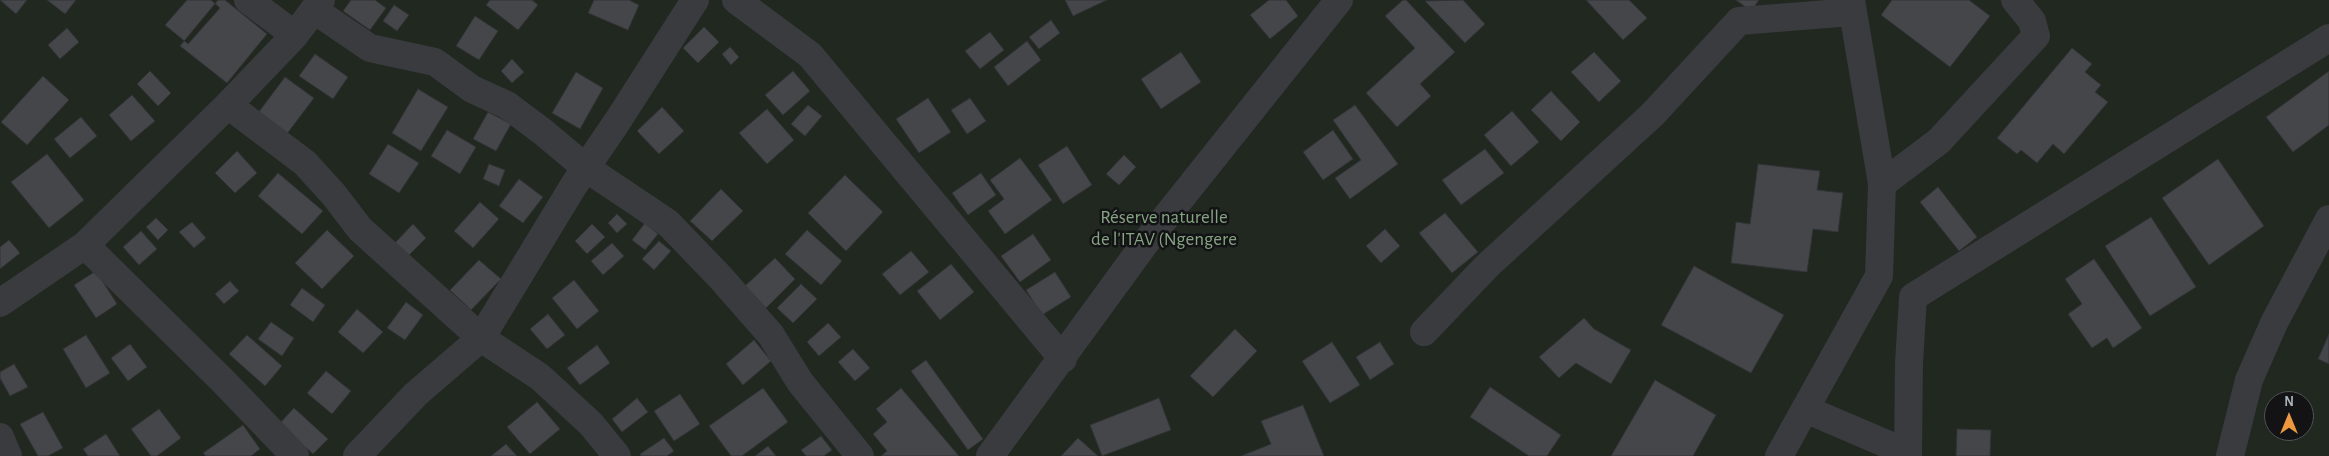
<!DOCTYPE html>
<html>
<head>
<meta charset="utf-8">
<style>
  body { margin:0 }
  #map { position:relative; width:2329px; height:456px; overflow:hidden; background:#18181a; font-family:"Alegreya Sans",sans-serif }
  canvas { display:block }
  .north { position:absolute; left:2264px; top:391px; width:50px; height:50px; box-sizing:border-box; background:#131315; border:1px solid #4f5257; border-radius:50%; rotate:0deg; font-size:14px; font-weight:700; line-height:20px; text-align:center; color:#aab1ba }
  .north::after { content:''; display:block; margin:auto; width:18px; height:22px; background:#ef983b; clip-path:polygon(50% 0,100% 100%,50% 72%,0 100%) }
</style>
</head>
<body>
<div id="map">
<canvas width="2329" height="456"></canvas>
<div class="north">N</div>
</div>
<script>
const c = document.querySelector('canvas').getContext('2d');
c.lineJoin = 'round';
function fillPath(path, color) { c.fillStyle = color; c.fill(path, 'evenodd'); }
const toPath = rows => new Path2D(rows.map(r => 'M' + r).join(''));
function trace(path, color, width, dash) { c.strokeStyle = color; c.lineWidth = width; c.lineCap = dash ? 'butt' : 'round'; c.setLineDash(dash || []); c.stroke(path); }
function label(font, color, halo, rows, align = 'center') {
  c.font = font + ' "Alegreya Sans",sans-serif'; c.lineWidth = 5; c.setLineDash([]); c.textBaseline = 'middle'; c.strokeStyle = halo; c.fillStyle = color; for (const [text, x, y, turn = 0] of rows) {
    c.save(); c.translate(x, y); c.rotate((+turn || 0) * Math.PI / 180); c.textAlign = isNaN(turn) ? turn : align; if (halo) c.strokeText(text, 0, 0); c.fillText(text, 0, 0); c.restore();
  }
}
const green = toPath([
  [0,0,2329,0,2329,456,0,456],
  [2274,401,2304,401,2304,431,2274,431]
]);
const building = toPath([
  [0,0,27,0,16,14,0,0],
  [47,0,76,0,65,14,47,0],
  [187,0,211,0,220,8,188,44,165,25,187,0],
  [218,0,225,0,267,34,227,83,180,46,218,0],
  [351,0,375,0,386,8,370,30,343,11,351,0],
  [490,0,532,0,538,5,518,30,486,5,490,0],
  [594,0,629,0,639,5,628,30,588,13,594,0],
  [1065,0,1107,0,1073,16,1065,0],
  [1269,0,1286,0,1298,16,1270,39,1250,15,1269,0],
  [1403,0,1406,0,1455,52,1420,84,1431,96,1397,127,1366,93,1415,48,1385,16,1403,0],
  [1463,0,1485,24,1465,43,1425,1,1463,0],
  [1586,0,1629,0,1647,18,1623,40,1586,0],
  [1736,0,1759,0,1751,11,1736,0],
  [1892,0,1969,0,1990,16,1950,67,1881,15,1892,0],
  [394,5,409,15,397,31,383,21,394,5],
  [475,16,498,31,479,60,456,46,475,16],
  [1051,20,1060,33,1039,49,1029,37,1051,20],
  [704,27,719,42,698,63,683,48,704,27],
  [67,28,79,42,60,59,48,45,67,28],
  [990,32,1004,50,980,69,965,51,990,32],
  [1027,41,1041,60,1008,86,994,67,1027,41],
  [730,47,739,57,731,65,722,54,730,47],
  [2072,48,2092,64,2085,72,2101,85,2095,92,2108,102,2064,154,2053,144,2037,163,2021,150,2017,154,1997,138,2072,48],
  [1181,52,1201,82,1161,109,1141,79,1181,52],
  [1594,52,1621,81,1599,102,1571,72,1594,52],
  [315,54,348,77,333,99,299,76,315,54],
  [512,59,524,72,512,83,501,71,512,59],
  [150,71,171,93,158,106,137,84,150,71],
  [793,71,810,91,783,115,765,95,793,71],
  [2329,71,2329,125,2293,152,2266,117,2329,71],
  [576,72,603,88,580,129,552,113,576,72],
  [43,76,69,100,27,145,1,122,43,76],
  [285,77,314,98,286,135,258,113,285,77],
  [418,89,448,107,421,151,392,133,418,89],
  [1551,91,1580,122,1561,141,1531,110,1551,91],
  [132,95,155,121,131,141,109,115,132,95],
  [928,98,951,132,919,153,896,119,928,98],
  [970,98,986,121,967,134,951,110,970,98],
  [808,105,822,116,805,136,791,124,808,105],
  [1355,105,1398,164,1350,199,1335,178,1361,160,1333,120,1355,105],
  [662,107,684,131,659,154,637,131,662,107],
  [767,109,794,140,767,164,739,133,767,109],
  [1512,111,1539,142,1511,166,1484,135,1512,111],
  [488,112,511,124,496,151,473,139,488,112],
  [81,117,97,136,70,158,54,139,81,117],
  [447,130,476,147,460,174,431,156,447,130],
  [1333,130,1353,159,1323,180,1303,152,1333,130],
  [388,144,419,163,399,193,369,174,388,144],
  [1067,146,1092,185,1063,204,1038,165,1067,146],
  [1485,149,1504,173,1461,205,1442,180,1485,149],
  [237,151,257,173,235,193,215,173,237,151],
  [47,154,84,200,49,228,11,182,47,154],
  [1124,155,1136,167,1119,185,1106,174,1124,155],
  [1020,158,1052,200,1005,234,988,211,1004,199,990,180,1020,158],
  [2218,159,2264,226,2209,265,2162,198,2218,159],
  [489,164,505,170,499,186,483,179,489,164],
  [1758,164,1820,171,1817,190,1843,193,1838,232,1813,229,1807,272,1731,263,1736,222,1750,224,1758,164],
  [278,173,323,211,302,234,258,196,278,173],
  [981,173,996,195,968,215,952,193,981,173],
  [845,175,883,212,846,251,808,213,845,175],
  [519,179,543,197,523,223,499,206,519,179],
  [1938,187,1977,237,1959,251,1920,202,1938,187],
  [721,189,743,211,712,241,690,221,721,189],
  [480,202,499,219,473,248,454,231,480,202],
  [1445,213,1478,252,1452,273,1419,233,1445,213],
  [617,214,627,224,617,233,608,223,617,214],
  [2151,217,2196,287,2150,316,2105,246,2151,217],
  [156,218,168,230,158,240,146,227,156,218],
  [192,222,206,238,194,248,179,232,192,222],
  [645,223,658,234,645,250,632,240,645,223],
  [413,224,426,238,406,258,393,245,413,224],
  [592,224,605,237,587,254,575,241,592,224],
  [1385,229,1400,246,1381,263,1366,246,1385,229],
  [327,230,354,256,322,289,295,263,327,230],
  [807,230,842,261,821,285,785,254,807,230],
  [141,231,157,249,139,265,123,247,141,231],
  [1033,234,1051,260,1020,282,1001,256,1033,234],
  [9,240,20,253,0,269,0,247,9,240],
  [659,241,671,251,654,270,642,259,659,241],
  [612,243,624,256,603,275,591,261,612,243],
  [911,251,929,272,900,295,882,274,911,251],
  [775,258,795,279,766,308,745,286,775,258],
  [2094,259,2142,328,2113,348,2107,338,2092,348,2068,314,2082,304,2065,279,2094,259],
  [479,260,501,279,471,310,450,290,479,260],
  [951,264,974,292,940,320,917,291,951,264],
  [1694,266,1784,315,1751,373,1661,325,1694,266],
  [96,271,117,304,96,318,74,285,96,271],
  [1055,272,1071,297,1042,315,1026,290,1055,272],
  [574,280,599,311,577,329,552,298,574,280],
  [230,281,239,291,224,304,215,294,230,281],
  [801,284,817,299,793,323,777,308,801,284],
  [302,288,325,305,313,322,290,305,302,288],
  [406,302,423,315,405,340,387,328,406,302],
  [357,309,383,332,363,353,338,332,357,309],
  [548,314,565,335,547,349,530,329,548,314],
  [1584,318,1594,329,1631,350,1611,384,1576,363,1559,378,1539,357,1584,318],
  [271,322,294,338,282,356,258,339,271,322],
  [828,323,841,337,819,356,807,342,828,323],
  [1235,329,1257,351,1213,397,1190,376,1235,329],
  [2329,334,2329,364,2318,359,2329,334],
  [86,335,110,373,86,388,63,349,86,335],
  [247,335,282,366,265,386,229,354,247,335],
  [754,340,771,361,743,385,726,364,754,340],
  [1332,342,1360,385,1330,403,1302,361,1332,342],
  [1380,342,1394,364,1370,380,1356,357,1380,342],
  [130,344,147,367,128,381,111,358,130,344],
  [597,345,610,363,580,385,567,368,597,345],
  [853,349,870,368,855,381,838,362,853,349],
  [926,360,983,439,968,450,911,371,926,360],
  [14,364,28,387,10,396,0,378,0,372,14,364],
  [326,371,351,391,332,414,307,393,326,371],
  [1655,380,1716,415,1693,456,1611,456,1655,380],
  [1490,387,1561,435,1547,456,1529,456,1470,417,1490,387],
  [763,388,788,422,742,456,731,456,709,426,763,388],
  [901,388,959,456,881,456,887,451,873,434,887,422,876,409,901,388],
  [680,394,700,424,674,441,654,411,680,394],
  [637,398,648,412,622,432,612,419,637,398],
  [1159,398,1171,430,1102,456,1090,425,1159,398],
  [537,402,560,429,530,454,507,427,537,402],
  [1303,405,1324,456,1241,456,1271,444,1261,421,1303,405],
  [294,408,328,439,313,454,279,424,294,408],
  [159,409,181,438,157,456,151,456,131,429,159,409],
  [43,412,63,448,48,456,38,456,20,424,43,412],
  [243,425,260,449,251,456,206,456,203,453,243,425],
  [1957,429,1991,430,1990,456,1956,456,1957,429],
  [106,434,120,456,88,456,83,449,106,434],
  [821,436,832,450,824,456,806,456,801,450,821,436],
  [664,438,674,451,667,456,641,456,640,454,664,438],
  [1078,438,1098,456,1061,456,1078,438],
  [506,444,517,456,491,456,506,444],
  [768,446,776,456,755,456,768,446]
]);
const street = toPath([
  [248,0,295,35],
  [736,0,810,55,1063,359],
  [314,10,370,48,435,62,472,89,507,105,543,132,586,168,668,223,720,277,771,335,800,382,860,456],
  [228,105,305,163,334,195,360,229,481,338,540,377,591,424,617,456],
  [1882,184,1939,141,2036,36,2032,21,2015,0],
  [85,245,223,381,295,456],
  [1913,297,2329,38],
  [0,303,85,245,228,105,295,35,321,0],
  [1424,332,1487,266,1652,115,1739,21,1852,12],
  [1805,409,1908,453],
  [0,437,8,456],
  [357,456,416,394,481,338,574,185,617,122,695,0],
  [990,456,1146,242,1339,0],
  [1779,456,1879,276,1882,184,1851,0],
  [1908,456,1909,363,1913,297],
  [2230,456,2249,380,2274,323,2329,219]
]);
const parkNames = [
  ["Réserve naturelle",1164,217],
  ["de l'ITAV (Ngengere",1164,239]
];
fillPath(green, '#202820');
fillPath(building, '#44464a');
trace(building, '#323336', 1);
trace(street, '#393b3f', 28);
label('19px', '#85a482', '#131315', parkNames);
</script>
</body>
</html>
